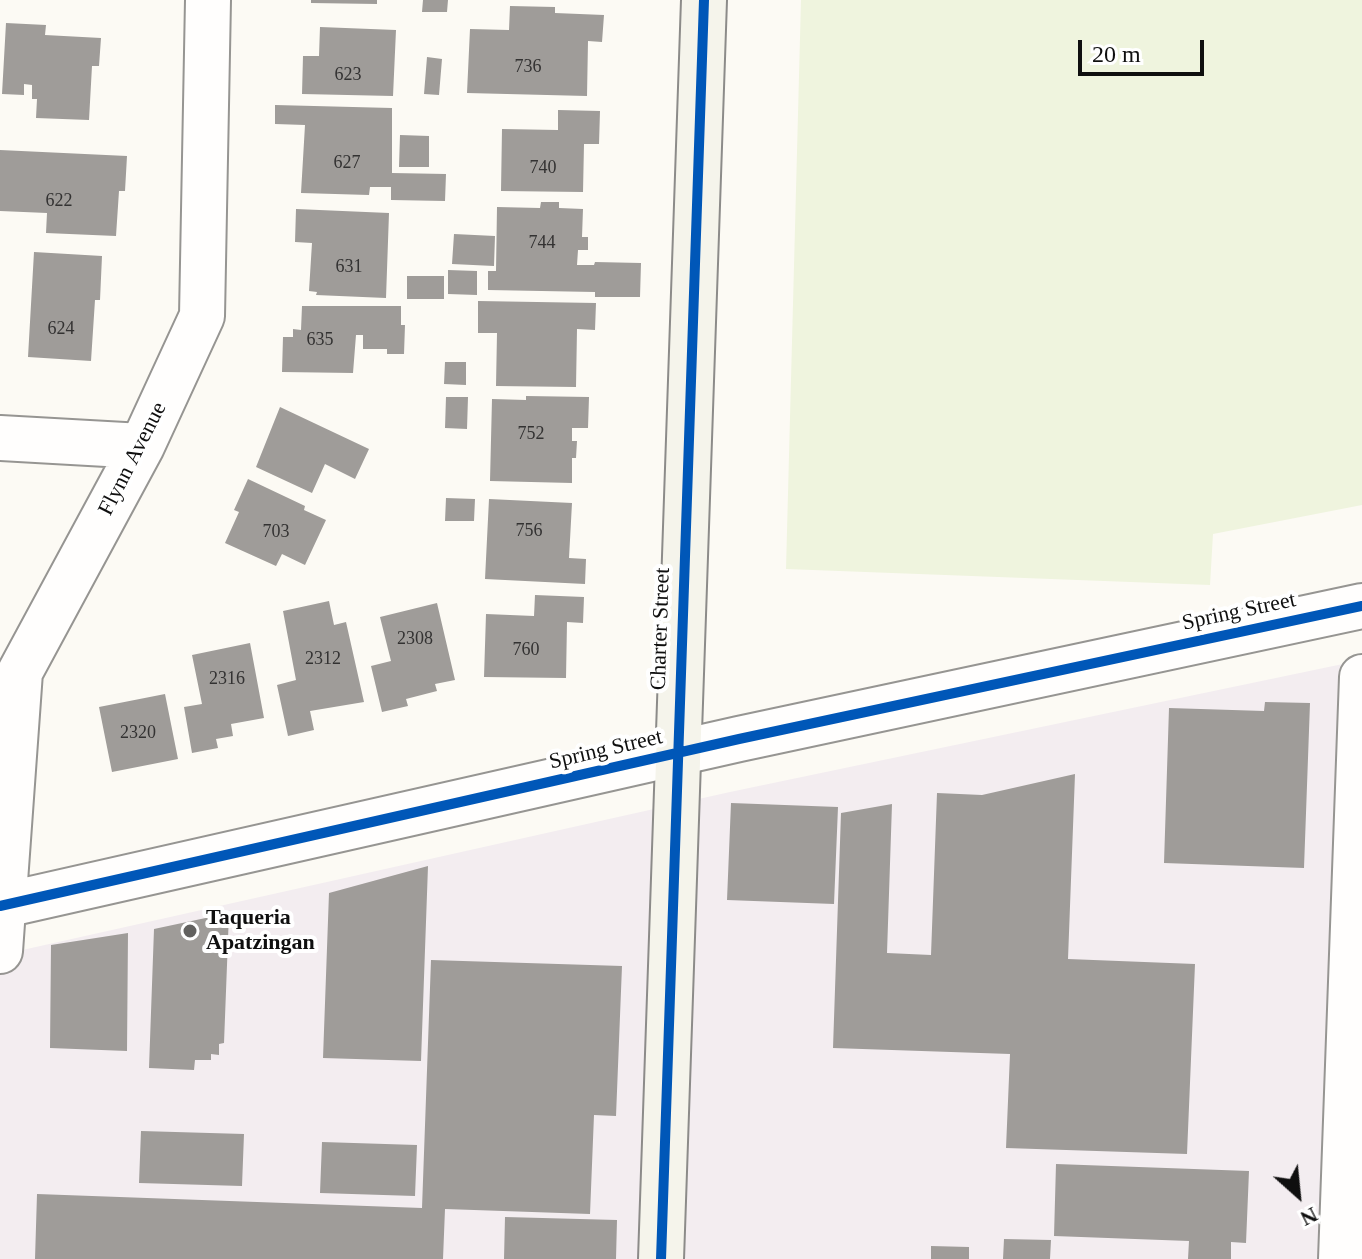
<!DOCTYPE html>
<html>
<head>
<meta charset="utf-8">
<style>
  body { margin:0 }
  #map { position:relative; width:1362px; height:1259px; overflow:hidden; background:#fcfaf4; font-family:Georgia,serif }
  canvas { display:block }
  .north { position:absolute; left:1258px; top:1155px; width:80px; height:80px; -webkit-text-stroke:6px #fff; paint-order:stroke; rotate:153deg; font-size:22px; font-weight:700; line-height:32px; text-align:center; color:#0f0f0f }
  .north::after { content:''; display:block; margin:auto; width:28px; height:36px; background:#0f0f0f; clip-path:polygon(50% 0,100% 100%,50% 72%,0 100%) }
  .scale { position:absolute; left:1078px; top:40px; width:126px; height:36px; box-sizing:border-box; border:4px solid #0f0f0f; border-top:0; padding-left:10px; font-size:24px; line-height:28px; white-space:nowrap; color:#0f0f0f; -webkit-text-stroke:6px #fff; paint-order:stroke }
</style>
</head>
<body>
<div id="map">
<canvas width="1362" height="1259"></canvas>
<div class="north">N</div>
<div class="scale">20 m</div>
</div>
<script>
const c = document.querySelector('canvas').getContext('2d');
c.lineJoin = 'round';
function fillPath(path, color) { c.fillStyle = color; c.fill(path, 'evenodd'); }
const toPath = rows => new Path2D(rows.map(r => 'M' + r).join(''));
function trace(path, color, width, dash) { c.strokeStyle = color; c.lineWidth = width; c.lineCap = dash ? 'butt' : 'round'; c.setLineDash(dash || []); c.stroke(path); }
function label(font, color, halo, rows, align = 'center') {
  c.font = font + ' Georgia,serif'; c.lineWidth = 8; c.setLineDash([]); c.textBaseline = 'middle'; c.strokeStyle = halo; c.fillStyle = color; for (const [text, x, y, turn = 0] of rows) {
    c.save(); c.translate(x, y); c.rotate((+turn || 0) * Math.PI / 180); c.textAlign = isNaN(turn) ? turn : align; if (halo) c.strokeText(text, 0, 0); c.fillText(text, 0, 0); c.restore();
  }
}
const industrial = toPath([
  [1362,660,1362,1259,0,1259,0,955,730,792]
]);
const pitch = toPath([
  [801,0,1362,0,1362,505,1213,534,1210,585,786,569]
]);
const building = toPath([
  [311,0,377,0,377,4,311,3],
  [423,0,448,0,447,12,422,12],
  [510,6,555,7,555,13,604,15,602,42,588,41,587,96,467,93,470,29,509,30],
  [6,23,46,25,45,35,101,38,99,66,92,66,89,120,36,118,37,99,32,99,32,85,24,84,24,95,2,94],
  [320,27,396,30,393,96,302,94,303,56,319,56],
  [427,57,442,59,439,95,424,94],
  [275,105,392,108,392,173,446,174,445,201,391,200,391,187,370,187,369,195,301,193,305,125,275,124],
  [558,110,600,111,599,144,584,144,583,192,501,191,502,129,558,130],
  [400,135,429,136,429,167,399,167],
  [0,150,127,156,125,191,119,191,116,236,46,233,47,213,0,211],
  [541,202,559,202,559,208,583,209,582,237,588,237,588,250,578,250,577,265,594,265,595,262,641,263,640,297,595,297,595,292,488,290,488,271,496,271,497,207,540,208],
  [296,209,389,213,386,298,316,295,317,292,309,291,312,243,295,242],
  [454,234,495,236,494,266,452,264],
  [34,252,102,256,100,300,95,300,91,361,28,357],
  [448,270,477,271,477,295,448,294],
  [407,276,444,276,444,299,407,299],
  [478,301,596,303,595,330,577,329,576,387,496,386,497,333,478,333],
  [302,306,401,306,401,325,405,325,404,354,387,354,387,349,363,349,363,335,356,335,353,373,282,372,283,337,293,337,293,329,301,330],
  [445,362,466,362,466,385,444,384],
  [526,396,589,397,588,428,572,428,572,441,577,441,576,458,572,458,572,483,490,481,492,399,526,400],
  [446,397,468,397,467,429,445,428],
  [280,407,369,449,355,479,325,464,312,493,256,467],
  [248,479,305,506,304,510,326,520,305,565,282,554,276,566,225,543,239,512,234,510],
  [446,498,475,499,474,521,445,521],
  [489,499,572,503,569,558,586,559,585,584,485,579],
  [535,595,584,597,583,623,567,622,566,678,484,677,486,614,534,616],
  [329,601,334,625,346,622,364,702,310,711,314,730,288,736,277,685,296,680,283,611],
  [437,603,455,680,435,684,437,691,406,699,408,706,382,712,371,666,391,661,380,617],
  [250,643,264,718,231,724,233,736,216,739,218,748,192,753,184,707,202,704,192,655],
  [165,694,178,759,112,772,99,707],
  [1265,702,1310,703,1304,868,1164,863,1169,708,1264,711],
  [1075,774,1068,959,1195,964,1187,1154,1006,1148,1010,1054,833,1048,841,813,892,804,887,953,931,955,937,793,982,795],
  [731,803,838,807,834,904,727,900],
  [428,866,421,1061,323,1058,329,893],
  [229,913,224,1043,219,1044,219,1055,211,1054,211,1060,195,1060,194,1070,149,1068,154,929],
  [128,933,127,1051,50,1048,51,945],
  [431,960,622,966,616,1116,594,1115,590,1214,445,1209,443,1259,35,1259,37,1194,422,1208],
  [141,1131,244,1134,242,1186,139,1183],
  [322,1142,417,1145,415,1196,320,1193],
  [1056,1164,1249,1171,1246,1243,1231,1242,1231,1259,1188,1259,1189,1241,1054,1236],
  [505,1217,617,1220,616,1259,504,1259],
  [1004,1239,1051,1240,1050,1259,1003,1259],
  [931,1246,969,1247,969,1259,931,1259]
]);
const street = toPath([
  [0,438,142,446],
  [0,906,739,739,1362,606],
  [0,951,20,672,142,446,202,316,208,0],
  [1341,1259,1362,677]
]);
const secondary = toPath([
  [661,1259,704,0]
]);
const cycleway = toPath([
  [0,906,739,739,1362,606],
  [661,1259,704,0]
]);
const markers = [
  [190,931,8,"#62615f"]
];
const numberNames = [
  ["736",528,67],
  ["623",348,75],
  ["627",347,163],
  ["740",543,168],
  ["622",59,201],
  ["744",542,243],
  ["631",349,267],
  ["624",61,329],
  ["635",320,340],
  ["752",531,434],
  ["756",529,531],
  ["703",276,532],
  ["2308",415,639],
  ["760",526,650],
  ["2312",323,659],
  ["2316",227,679],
  ["2320",138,733]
];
const streetNames = [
  ["Flynn Avenue",133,459,-63],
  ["Spring Street",1239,612,-12],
  ["Charter Street",661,629,-88],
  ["Spring Street",606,750,-13]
];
const poiNames = [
  ["Taqueria",206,918],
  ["Apatzingan",206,943]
];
fillPath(industrial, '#f3edf0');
fillPath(pitch, '#eff4de');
fillPath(building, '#9f9c99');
trace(street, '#969592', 48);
trace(secondary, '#8c8b89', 48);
trace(street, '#fffefd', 44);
trace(secondary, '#f5f4eb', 44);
trace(cycleway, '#0057b8', 10);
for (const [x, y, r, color] of markers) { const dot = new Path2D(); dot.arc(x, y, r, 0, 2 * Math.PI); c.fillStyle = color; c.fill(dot); trace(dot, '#fff', 3); }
label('18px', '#333232', null, numberNames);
label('22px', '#0f0f0f', '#fff', streetNames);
label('bold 22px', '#0f0f0f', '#fff', poiNames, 'left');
</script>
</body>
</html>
